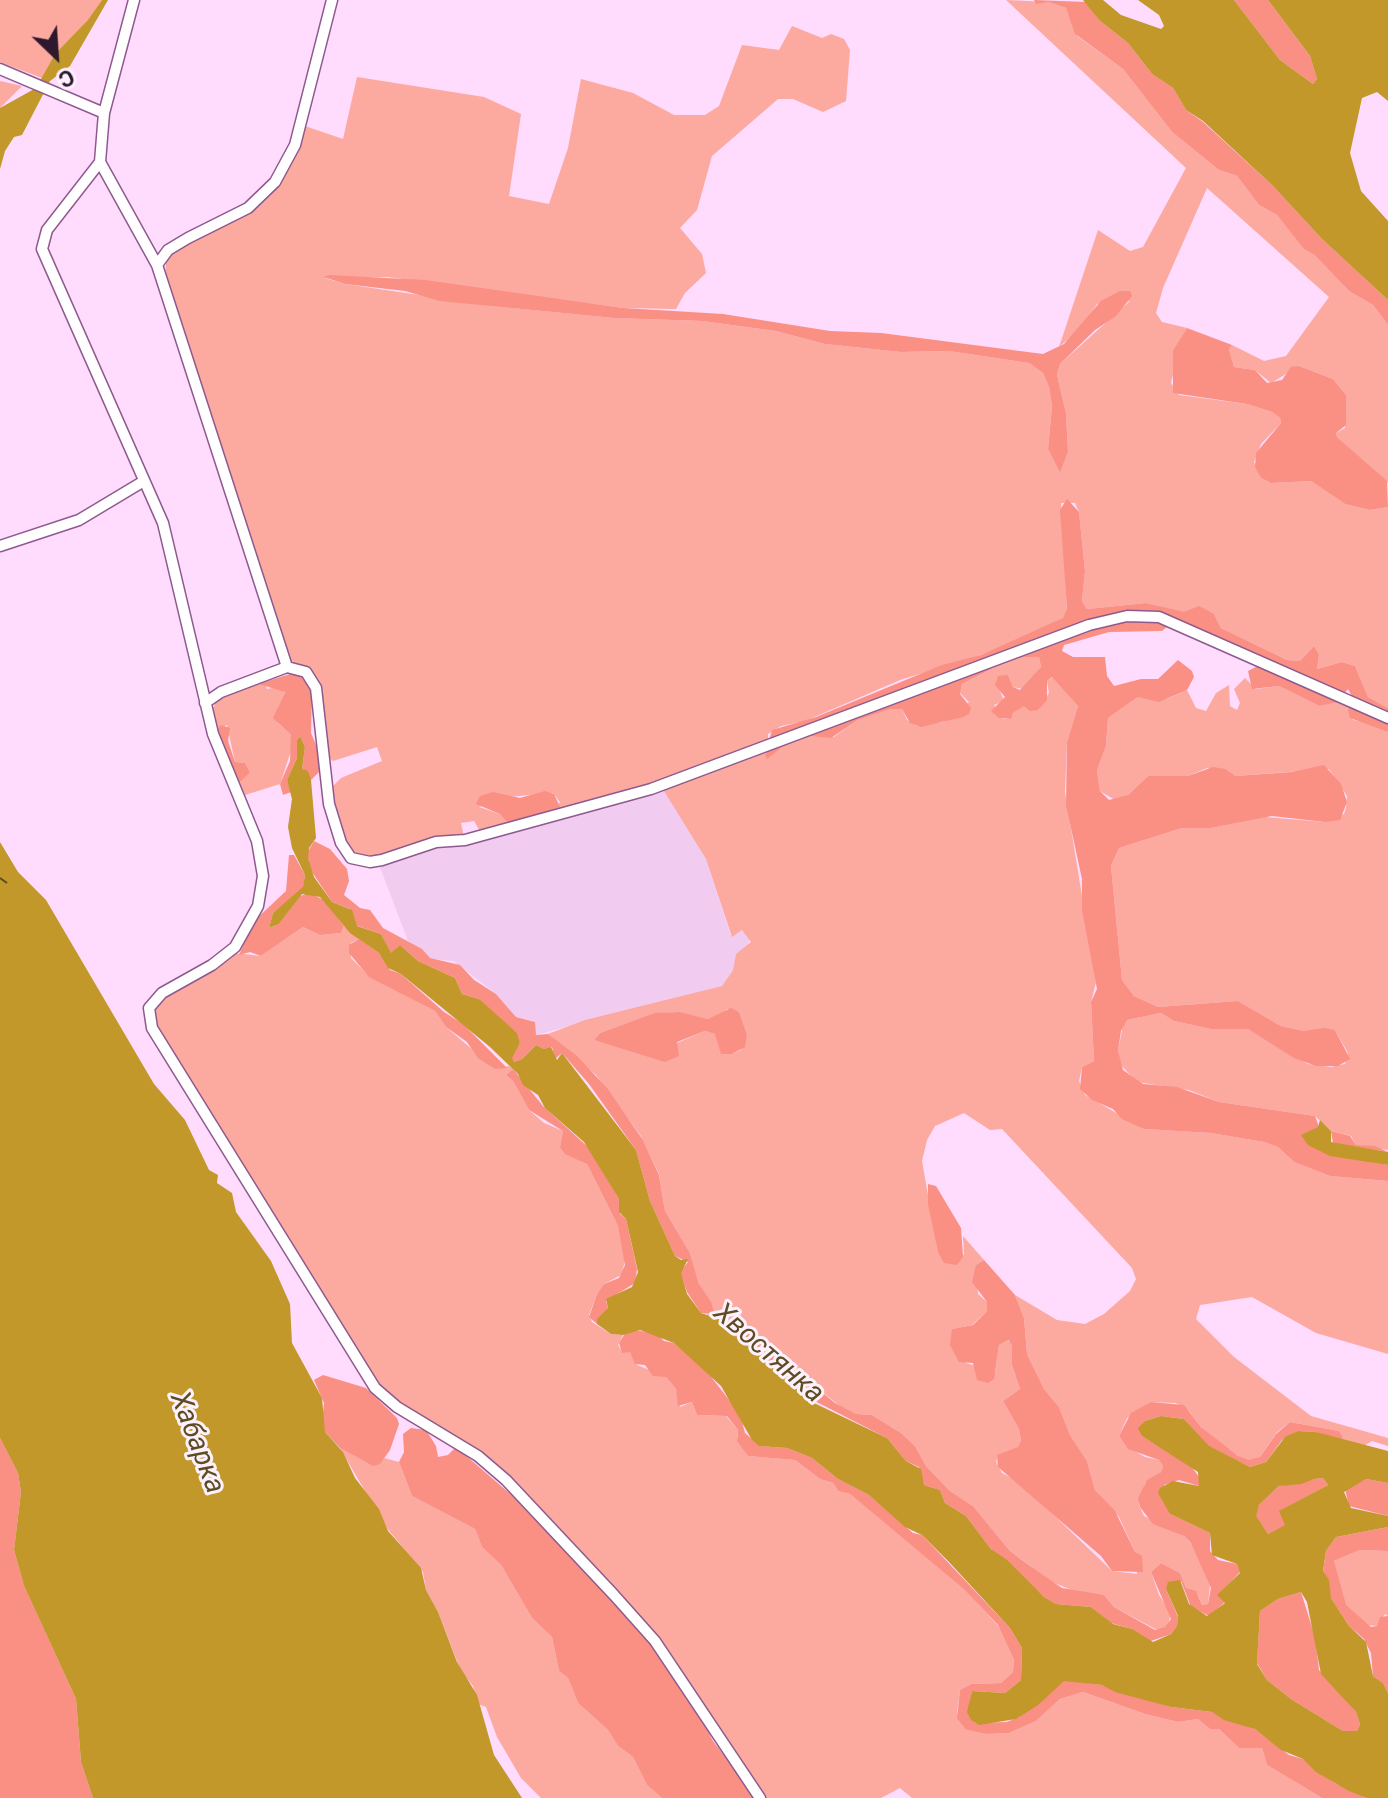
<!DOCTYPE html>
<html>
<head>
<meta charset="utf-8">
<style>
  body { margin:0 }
  #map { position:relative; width:1388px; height:1798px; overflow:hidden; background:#ffdbfd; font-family:Roboto,sans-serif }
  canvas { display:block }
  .north { position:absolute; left:16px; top:16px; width:80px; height:80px; -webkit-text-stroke:6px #fdf1fd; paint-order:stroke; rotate:155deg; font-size:22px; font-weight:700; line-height:32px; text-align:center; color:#2d182d }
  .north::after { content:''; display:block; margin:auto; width:28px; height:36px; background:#2d182d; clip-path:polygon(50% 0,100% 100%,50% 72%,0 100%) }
</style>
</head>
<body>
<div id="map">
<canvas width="1388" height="1798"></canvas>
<div class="north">С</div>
</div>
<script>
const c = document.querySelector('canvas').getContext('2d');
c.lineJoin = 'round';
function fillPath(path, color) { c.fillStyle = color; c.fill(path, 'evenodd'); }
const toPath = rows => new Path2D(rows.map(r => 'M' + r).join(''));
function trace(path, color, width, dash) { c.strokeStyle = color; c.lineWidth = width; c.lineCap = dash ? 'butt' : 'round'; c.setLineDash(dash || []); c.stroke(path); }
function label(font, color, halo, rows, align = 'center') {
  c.font = font + ' Roboto,sans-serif'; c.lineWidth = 6; c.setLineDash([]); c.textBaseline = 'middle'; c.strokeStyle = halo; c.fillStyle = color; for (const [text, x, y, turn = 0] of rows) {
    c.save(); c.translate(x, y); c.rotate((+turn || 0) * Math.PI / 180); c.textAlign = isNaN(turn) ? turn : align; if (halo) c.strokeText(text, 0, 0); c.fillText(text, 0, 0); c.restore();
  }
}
const built = toPath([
  [665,787,706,859,731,936,742,930,750,938,747,948,736,954,733,970,722,986,536,1035,533,1021,516,1017,496,994,467,971,453,961,431,959,408,941,378,862]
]);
const green = toPath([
  [0,0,102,0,91,18,55,54,42,78,0,62],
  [1006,0,1048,2,1066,8,1077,36,1123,69,1172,132,1219,170,1237,176,1259,205,1277,215,1304,248,1315,254,1349,291,1373,305,1388,325,1388,483,1337,437,1336,433,1345,428,1346,395,1333,379,1299,366,1271,383,1255,370,1234,367,1229,349,1232,345,1264,361,1286,356,1329,297,1207,188,1163,288,1156,313,1162,322,1187,328,1173,350,1175,366,1171,383,1179,395,1247,404,1272,412,1280,418,1281,423,1261,444,1254,462,1261,478,1271,483,1311,481,1345,504,1370,510,1388,507,1388,708,1368,697,1355,666,1342,662,1317,669,1319,654,1314,646,1300,661,1287,660,1221,628,1214,614,1181,612,1146,603,1087,609,1082,601,1085,571,1079,512,1075,503,1061,503,1067,612,1063,618,1038,632,978,656,900,680,805,721,781,726,768,734,768,742,649,788,555,811,560,802,553,793,507,797,479,807,500,814,510,826,481,833,474,821,461,823,464,837,377,856,362,857,351,850,339,829,331,788,341,778,382,761,377,747,333,761,328,757,320,683,312,670,291,661,287,656,165,276,166,263,171,255,178,247,237,219,260,202,305,126,343,139,357,77,484,97,521,114,509,196,549,204,568,148,581,79,633,93,674,115,705,115,719,106,742,45,779,50,792,26,822,38,831,34,844,39,850,50,846,101,823,112,793,99,778,99,712,156,697,210,680,228,702,254,706,273,685,293,676,309,623,308,388,277,325,278,345,284,493,306,614,318,702,321,776,331,825,344,901,352,949,351,1029,363,1043,373,1049,387,1052,406,1048,449,1060,473,1068,452,1066,413,1057,375,1060,364,1130,301,1097,304,1081,328,1059,347,1098,230,1130,251,1143,247,1186,168],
  [0,81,22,86,0,108],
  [1039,657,1041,667,1023,689,1013,687,1008,675,1000,691,1004,701,994,705,1003,719,1010,719,1013,713,1025,705,1038,710,1049,693,1047,681,1053,677,1078,706,1067,742,1065,792,1096,982,1091,1002,1094,1061,1082,1067,1079,1081,1085,1095,1144,1129,1211,1133,1264,1142,1278,1147,1294,1162,1330,1176,1388,1181,1388,1354,1316,1333,1252,1297,1200,1305,1196,1319,1234,1357,1311,1416,1388,1438,1388,1446,1372,1441,1362,1447,1341,1441,1343,1437,1339,1431,1290,1422,1277,1432,1260,1457,1252,1461,1241,1458,1219,1442,1201,1427,1189,1411,1176,1403,1151,1402,1127,1418,1119,1436,1126,1446,1145,1457,1159,1460,1163,1466,1161,1472,1145,1483,1139,1505,1144,1516,1184,1536,1196,1549,1210,1585,1208,1604,1202,1605,1198,1595,1186,1588,1180,1573,1161,1563,1151,1572,1159,1595,1171,1613,1168,1625,1159,1631,1114,1607,1104,1595,1077,1592,1052,1582,1010,1551,973,1506,950,1491,926,1466,915,1446,901,1433,872,1415,856,1414,841,1407,737,1323,723,1325,718,1322,699,1284,690,1253,665,1211,659,1174,641,1136,596,1075,548,1034,585,1020,722,986,733,970,736,954,751,942,742,930,732,937,706,859,664,791,665,787,764,752,767,758,781,747,809,736,834,737,858,720,891,709,902,709,907,720,917,726,944,722,969,702,960,693,962,684,1013,658],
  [727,1009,739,1012,747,1034,741,1050,732,1054,715,1034,705,1031,649,1055,594,1040,600,1033,651,1015,673,1012,708,1019,721,1016],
  [964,1113,990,1130,1002,1129,1132,1268,1136,1279,1130,1291,1104,1314,1085,1324,1057,1320,1015,1295,1024,1318,1027,1354,1044,1389,1059,1407,1070,1435,1087,1461,1095,1490,1119,1517,1135,1552,1137,1574,1112,1571,1019,1482,1002,1473,996,1462,998,1455,1019,1447,1021,1441,1019,1429,1003,1401,1020,1389,1012,1365,1012,1346,1010,1340,999,1345,995,1372,966,1363,952,1329,972,1325,987,1311,987,1302,978,1294,976,1265,984,1260,963,1236,964,1254,957,1265,938,1252,922,1161,927,1140,935,1126],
  [1245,678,1256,689,1279,686,1319,706,1338,699,1351,704,1349,714,1353,720,1377,725,1388,732,1388,1150,1356,1145,1351,1136,1331,1131,1315,1116,1219,1102,1189,1090,1137,1082,1120,1064,1118,1051,1123,1025,1127,1020,1161,1013,1174,1021,1211,1029,1248,1029,1308,1064,1331,1067,1345,1064,1348,1053,1335,1030,1304,1031,1281,1026,1238,1001,1158,1007,1134,996,1122,980,1111,866,1119,848,1182,828,1211,828,1265,817,1325,822,1344,814,1346,808,1347,796,1329,769,1235,776,1207,768,1188,776,1148,776,1128,795,1115,800,1100,791,1097,770,1106,746,1108,718,1138,697,1167,699,1187,690,1196,708,1206,711,1216,693,1229,685,1230,706,1237,710,1240,703,1234,689],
  [264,680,267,689,277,687,285,691,277,710,278,723,291,735,291,751,280,784,245,795,253,816,251,819,232,779,250,772,245,763,235,762,227,725,217,730,210,714,218,698],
  [344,926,359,939,351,943,351,958,369,976,435,1011,446,1027,495,1069,509,1066,513,1069,506,1075,513,1081,529,1110,544,1123,563,1131,560,1147,587,1164,618,1226,626,1258,621,1275,604,1284,597,1294,589,1315,592,1322,611,1334,623,1335,618,1345,622,1352,630,1352,637,1365,666,1377,676,1389,680,1407,692,1402,697,1415,726,1416,738,1430,737,1438,748,1456,795,1460,820,1479,833,1483,838,1491,850,1494,964,1588,999,1627,1014,1660,1013,1672,1001,1683,971,1684,960,1690,957,1713,963,1727,986,1734,1009,1733,1036,1721,1060,1699,1083,1692,1145,1714,1178,1722,1198,1719,1210,1729,1219,1729,1239,1748,1262,1748,1267,1765,1322,1798,912,1798,900,1788,881,1798,764,1798,509,1479,377,1387,153,1028,153,1008,164,994,234,953,261,956,303,927,320,935,341,933],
  [340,1448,368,1463,382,1461,384,1458,399,1462,412,1496,475,1529,482,1547,501,1565,532,1618,552,1637,559,1671,568,1678,578,1703,608,1730,618,1746,633,1757,647,1785,662,1798,541,1798,521,1778,497,1737,486,1707,478,1704,473,1686,461,1671,438,1612,426,1590,423,1572,386,1527],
  [1360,1550,1388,1551,1388,1616,1385,1614,1377,1626,1366,1625,1345,1605,1339,1591,1334,1561]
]);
const forest = toPath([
  [1034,0,1086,2,1100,21,1128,43,1152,74,1173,88,1186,110,1203,122,1273,186,1322,239,1388,300,1388,325,1373,305,1349,291,1315,255,1304,249,1277,215,1259,205,1237,176,1219,170,1172,132,1123,69,1075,34,1066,8,1048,2,1036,4],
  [1234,0,1268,0,1310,56,1317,79,1313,84,1280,60],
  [329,275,425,280,623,308,723,314,830,331,881,333,1043,354,1064,344,1101,301,1120,291,1130,291,1132,296,1116,316,1095,330,1060,364,1057,375,1066,413,1068,452,1060,473,1048,449,1052,406,1049,387,1043,373,1029,363,949,351,901,352,825,344,776,331,702,321,614,318,440,301,405,291,345,284,324,277],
  [1187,328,1232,345,1229,349,1234,367,1255,370,1267,383,1282,380,1291,367,1299,366,1333,379,1346,395,1346,425,1336,433,1337,437,1387,481,1388,507,1370,510,1345,504,1311,481,1271,483,1261,478,1255,467,1256,453,1281,423,1280,418,1272,412,1247,404,1173,393,1173,350],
  [1067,499,1079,512,1085,571,1082,601,1087,609,1146,603,1184,612,1199,606,1214,614,1221,628,1287,660,1300,661,1314,646,1319,654,1317,669,1342,662,1355,666,1368,697,1388,708,1388,732,1350,718,1348,711,1353,698,1348,689,1337,702,1319,706,1279,686,1252,689,1248,671,1258,666,1196,627,1174,621,1162,631,1109,632,1064,645,1062,651,1073,657,1105,657,1107,676,1114,686,1141,679,1158,679,1178,660,1192,671,1194,677,1187,690,1159,702,1138,697,1108,718,1106,746,1097,770,1100,791,1109,800,1128,795,1148,776,1188,776,1213,767,1225,769,1235,776,1292,772,1324,765,1341,784,1347,802,1340,820,1325,822,1272,816,1211,828,1182,828,1119,848,1111,866,1122,980,1134,996,1158,1007,1238,1001,1281,1026,1304,1031,1324,1028,1335,1030,1350,1059,1338,1066,1316,1066,1294,1058,1248,1029,1211,1029,1174,1021,1161,1013,1127,1020,1121,1031,1118,1051,1123,1070,1143,1084,1177,1087,1219,1102,1315,1116,1319,1127,1313,1130,1325,1153,1388,1165,1388,1181,1330,1176,1294,1162,1278,1147,1264,1142,1211,1133,1144,1129,1122,1119,1113,1109,1092,1100,1080,1089,1082,1067,1094,1061,1091,1002,1097,989,1082,910,1082,879,1066,805,1067,742,1078,706,1052,677,1047,681,1047,700,1038,710,1030,711,1024,706,1013,713,1011,719,999,718,991,711,1005,697,995,685,998,676,1008,675,1013,687,1020,690,1041,667,1039,657,1013,658,962,684,960,694,971,708,969,714,963,717,921,727,910,723,902,709,891,709,858,720,831,738,809,736,782,747,767,759,765,755,772,730,816,717,942,665,981,655,1063,618,1067,609,1060,510],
  [293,673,303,676,312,687,311,733,321,757,319,772,311,780,302,769,305,747,300,736,297,740,297,758,287,780,291,792,283,795,280,784,290,761,291,735,273,718,285,692,259,684],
  [221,725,230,728,228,741,235,762,245,763,250,772,241,781,232,779,217,730],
  [545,791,554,794,560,807,510,826,500,814,476,804,480,796,493,792,520,798],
  [314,841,330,849,347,869,349,881,344,895,360,908,370,910,383,928,422,949,430,958,460,965,474,980,496,994,516,1017,535,1022,536,1035,548,1034,577,1056,607,1088,643,1140,659,1175,665,1211,690,1253,699,1284,711,1302,714,1312,711,1314,701,1313,687,1292,680,1272,688,1262,675,1256,650,1201,636,1150,589,1084,562,1053,555,1059,552,1047,544,1049,536,1045,522,1059,514,1062,511,1058,520,1043,516,1032,490,1013,479,999,462,994,455,978,418,961,400,945,391,954,381,934,355,925,350,909,332,902,310,869,307,853],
  [289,855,294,855,305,875,303,889,273,913,269,928,279,924,300,896,309,893,324,900,344,926,341,933,320,935,303,927,261,956,250,952,239,955,254,921,286,891],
  [359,939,379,953,390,970,401,974,444,1012,463,1024,507,1068,495,1069,478,1058,467,1042,446,1027,435,1011,369,977,349,953,349,945],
  [731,1008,739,1012,747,1034,745,1047,732,1054,721,1054,715,1034,705,1031,677,1042,679,1056,665,1062,594,1040,600,1033,655,1013,679,1012,708,1019],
  [513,1069,543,1106,589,1148,619,1199,620,1214,626,1219,637,1269,635,1283,606,1301,608,1308,597,1324,589,1317,597,1294,604,1284,619,1278,625,1265,618,1226,587,1164,565,1154,560,1147,563,1131,529,1110,513,1081,506,1075],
  [1331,1131,1350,1136,1356,1145,1375,1146,1388,1152,1333,1143],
  [928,1184,936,1186,961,1228,963,1257,957,1265,944,1263,938,1252,928,1204],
  [984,1260,1015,1295,1024,1318,1027,1354,1044,1389,1059,1407,1070,1435,1087,1461,1095,1490,1115,1511,1135,1552,1142,1556,1143,1572,1112,1571,1101,1556,998,1467,997,1455,1018,1447,1021,1441,1019,1429,1003,1401,1020,1389,1012,1365,1012,1346,1009,1340,999,1345,994,1379,988,1383,977,1380,973,1363,959,1362,950,1345,952,1329,973,1325,987,1311,987,1302,972,1282,976,1265],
  [737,1323,835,1403,856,1414,872,1415,901,1433,915,1446,926,1466,950,1491,973,1506,1010,1551,1026,1563,1062,1588,1104,1595,1114,1607,1155,1630,1165,1627,1171,1619,1151,1572,1161,1563,1180,1573,1186,1588,1196,1591,1202,1605,1208,1604,1211,1588,1191,1543,1184,1536,1153,1524,1140,1507,1138,1498,1147,1480,1161,1472,1163,1466,1159,1460,1128,1449,1119,1436,1131,1413,1151,1402,1184,1405,1201,1427,1238,1456,1249,1460,1260,1457,1276,1434,1290,1422,1339,1431,1343,1437,1341,1441,1316,1432,1298,1431,1282,1440,1266,1462,1250,1467,1209,1447,1184,1419,1161,1416,1145,1421,1142,1436,1191,1466,1199,1477,1199,1486,1179,1480,1164,1485,1170,1514,1210,1533,1210,1551,1218,1560,1237,1564,1240,1572,1219,1594,1225,1602,1209,1616,1191,1607,1181,1581,1174,1581,1166,1589,1178,1617,1177,1626,1171,1634,1148,1642,1132,1629,1111,1623,1091,1607,1056,1604,1044,1597,991,1549,966,1516,945,1503,940,1490,924,1485,919,1467,906,1461,887,1438,805,1396,768,1361,728,1332,725,1325],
  [635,1330,657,1334,664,1341,674,1343,705,1369,740,1414,745,1433,760,1446,787,1448,812,1458,838,1479,869,1495,913,1533,922,1535,1010,1628,1022,1648,1021,1680,1005,1693,972,1691,968,1712,975,1723,1007,1722,1019,1717,1064,1680,1102,1685,1171,1707,1212,1712,1255,1729,1289,1755,1303,1759,1335,1783,1367,1798,1322,1798,1267,1765,1262,1748,1239,1748,1219,1729,1210,1729,1198,1719,1178,1722,1145,1714,1083,1692,1060,1699,1036,1721,1009,1733,986,1734,965,1729,957,1718,960,1690,971,1684,1001,1683,1013,1672,1014,1660,998,1625,964,1589,850,1494,838,1491,833,1483,820,1479,795,1460,748,1456,737,1441,738,1430,727,1416,697,1415,692,1402,678,1406,676,1389,666,1377,653,1376,645,1365,635,1364,630,1352,622,1353,619,1343,626,1332],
  [323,1375,366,1388,397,1418,399,1424,390,1450,380,1464,373,1466,340,1448,325,1432,322,1421,324,1403,314,1380],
  [411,1428,426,1430,436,1446,438,1457,448,1455,456,1447,493,1479,529,1510,643,1632,697,1710,713,1741,757,1798,662,1798,647,1785,633,1757,618,1746,608,1730,578,1703,568,1678,559,1671,552,1637,532,1618,501,1565,482,1547,475,1529,412,1496,399,1462,404,1452,403,1434],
  [0,1438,18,1473,21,1492,14,1550,24,1586,76,1699,81,1762,93,1798,0,1798],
  [1314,1479,1323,1478,1328,1485,1280,1511,1286,1525,1268,1534,1255,1516,1259,1505,1279,1486],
  [1366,1479,1388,1483,1388,1516,1349,1506,1345,1489],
  [1388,1527,1388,1551,1360,1550,1334,1561,1346,1605,1371,1627,1377,1626,1380,1617,1388,1616,1388,1693,1383,1683,1373,1676,1371,1653,1364,1639,1349,1626,1331,1598,1323,1572,1326,1551,1336,1537],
  [1301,1592,1315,1637,1319,1670,1356,1712,1360,1724,1357,1731,1343,1731,1291,1699,1267,1680,1257,1663,1260,1611,1278,1599]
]);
const water = toPath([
  [102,0,108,0,70,66,50,81,22,135,14,137,5,151,0,169,0,108,36,88,55,54,88,20],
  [1083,0,1103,0,1121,15,1161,29,1164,26,1159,15,1138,0,1234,0,1280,60,1313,84,1317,79,1310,56,1268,0,1388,0,1388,101,1377,92,1362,98,1350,153,1361,191,1388,221,1388,300,1322,239,1273,186,1203,121,1186,110,1173,88,1152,74,1128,43,1100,21],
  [300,736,305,747,302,769,308,771,311,780,316,838,309,848,308,858,314,877,332,902,352,910,357,926,381,934,391,953,400,945,418,961,455,978,462,994,479,999,517,1033,520,1043,512,1058,514,1062,522,1059,536,1045,544,1049,551,1047,557,1060,562,1053,636,1150,650,1201,675,1256,681,1260,688,1259,681,1273,687,1294,701,1313,707,1315,714,1312,729,1332,768,1361,814,1403,887,1438,906,1461,921,1469,924,1485,940,1490,945,1503,966,1516,991,1549,1007,1560,1044,1597,1056,1604,1091,1607,1113,1624,1132,1629,1153,1642,1171,1634,1177,1626,1178,1616,1166,1589,1168,1582,1180,1580,1189,1604,1207,1616,1225,1603,1217,1595,1240,1573,1237,1564,1212,1555,1210,1533,1170,1514,1158,1493,1160,1488,1173,1481,1199,1486,1198,1472,1142,1436,1138,1428,1145,1421,1161,1416,1184,1419,1209,1446,1250,1467,1266,1462,1285,1437,1298,1431,1316,1432,1388,1451,1388,1483,1366,1479,1344,1492,1351,1508,1388,1516,1388,1527,1336,1537,1326,1551,1323,1571,1329,1580,1331,1598,1349,1626,1366,1642,1373,1676,1383,1683,1388,1693,1388,1798,1367,1798,1349,1791,1316,1772,1303,1759,1281,1750,1255,1729,1224,1720,1212,1712,1171,1707,1115,1692,1102,1685,1064,1681,1038,1705,1016,1719,979,1725,971,1720,967,1712,972,1691,1005,1693,1021,1680,1022,1648,1010,1628,949,1562,922,1535,905,1527,869,1495,838,1479,812,1458,787,1448,759,1446,752,1440,721,1386,674,1343,640,1330,623,1335,611,1334,597,1324,597,1319,608,1308,606,1299,632,1287,638,1272,626,1219,619,1212,619,1199,584,1142,545,1108,538,1095,523,1085,518,1074,490,1047,401,974,388,968,379,953,350,933,320,897,302,894,279,924,269,928,273,913,303,887,305,875,292,848,288,827,292,799,287,780,297,758,297,740],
  [1314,1479,1323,1478,1328,1485,1279,1511,1285,1525,1268,1534,1256,1516,1259,1505,1279,1486,1301,1484],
  [1301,1592,1307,1602,1321,1674,1356,1712,1360,1724,1357,1731,1343,1731,1291,1699,1267,1680,1257,1664,1260,1611,1278,1599],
  [0,842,18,872,46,900,154,1084,185,1120,209,1170,218,1175,217,1183,232,1193,236,1212,271,1261,290,1304,292,1343,322,1398,325,1432,343,1452,355,1478,379,1509,388,1531,421,1568,426,1590,438,1612,457,1662,477,1695,494,1755,522,1798,93,1798,81,1762,76,1699,24,1586,14,1550,21,1492,18,1473,0,1438],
  [1320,1120,1331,1131,1331,1142,1388,1152,1388,1165,1330,1156,1308,1145,1301,1135,1318,1127]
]);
const ferry = toPath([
  [0,878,7,883]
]);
const street = toPath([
  [134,0,104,113,100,162,157,265,287,667,306,672,316,688,329,804,341,843,351,858,370,862,382,860,436,842,465,840,651,789,1089,625,1127,616,1159,617,1388,718],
  [0,69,104,113],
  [100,162,47,230,42,249,163,523,213,734,257,841,263,876,258,906,235,947,212,965,162,993,149,1008,152,1028,375,1388,397,1407,478,1456,506,1480,614,1595,655,1641,760,1798],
  [157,265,168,250,188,238,248,208,275,182,295,145,332,0],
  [0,546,79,520,144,481],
  [205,703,221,692,287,667]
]);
const waterNames = [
  ["Хвостянка",768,1354,41],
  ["Хабарка",196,1443,69]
];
fillPath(built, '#f2ccf0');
fillPath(green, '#fca99f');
fillPath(forest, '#fa8f83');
fillPath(water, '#c19829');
trace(ferry, '#5d4c21', 2, [10, 8]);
trace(street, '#8e5a8e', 13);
trace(street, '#fff', 10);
label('italic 28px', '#5d4c21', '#fdf1fd', waterNames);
</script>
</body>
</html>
